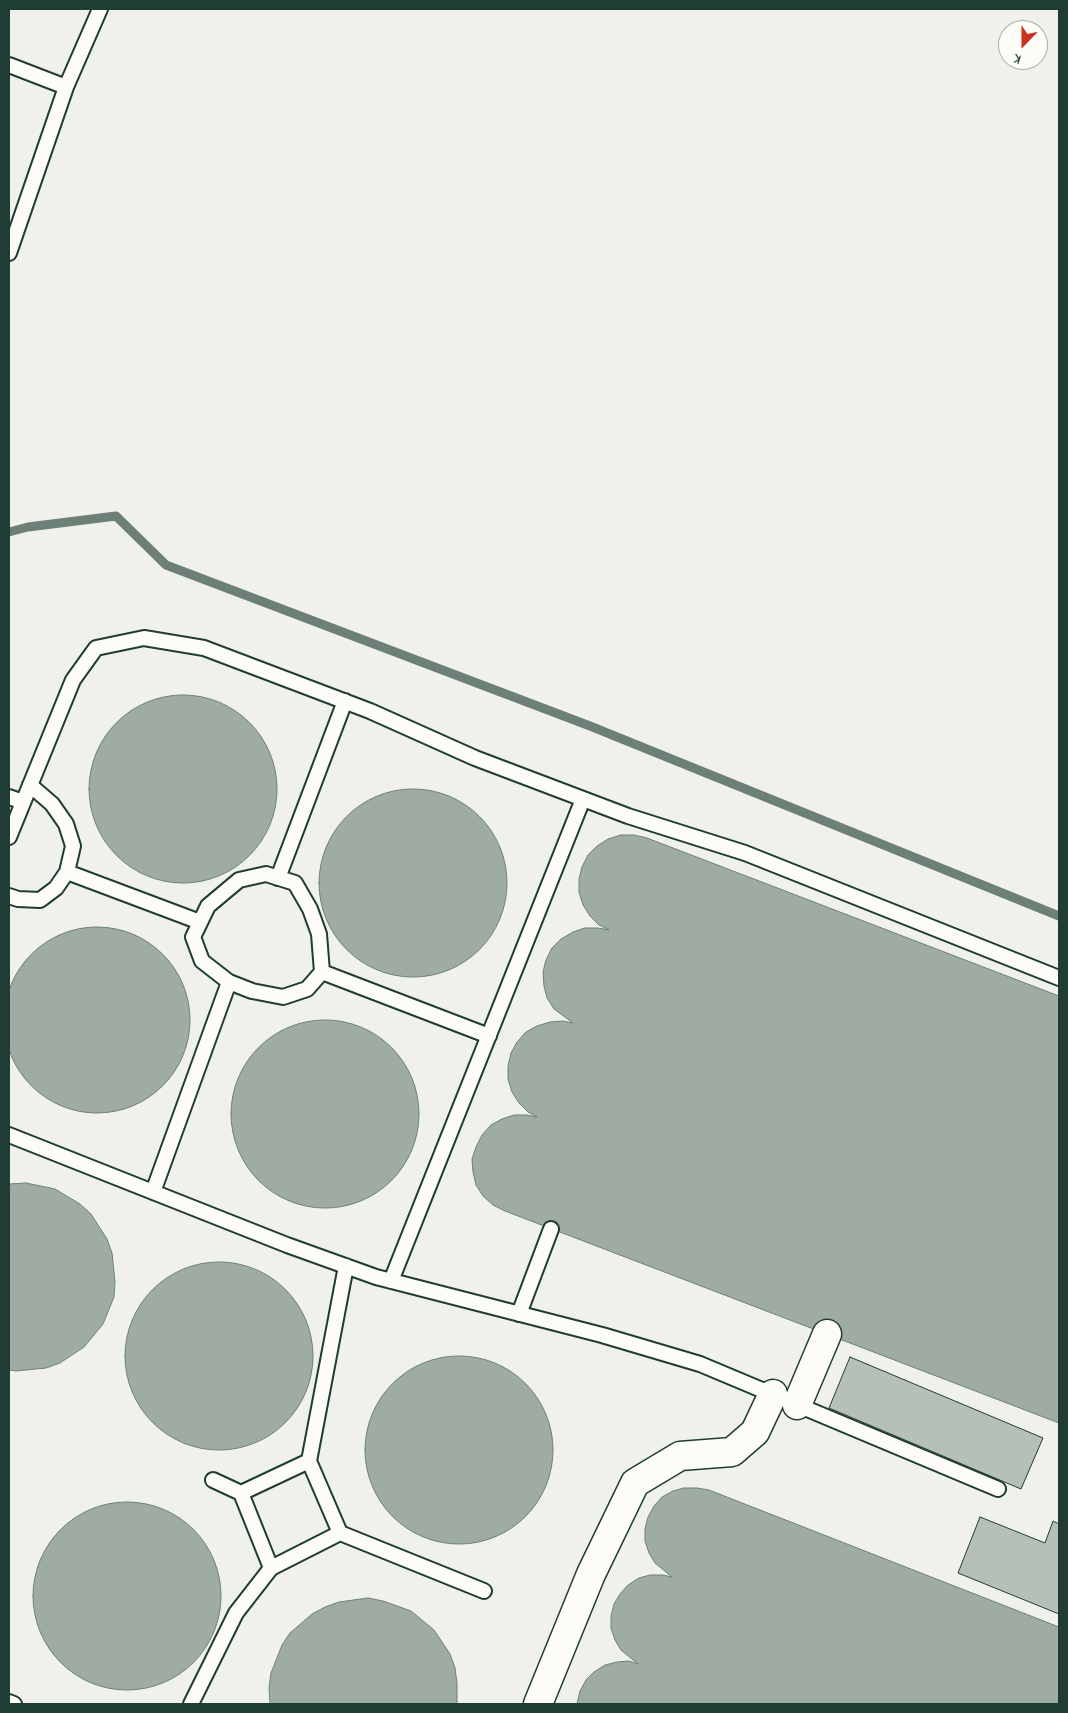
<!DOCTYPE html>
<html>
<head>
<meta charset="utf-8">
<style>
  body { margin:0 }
  #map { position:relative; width:1068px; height:1713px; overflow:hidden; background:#f0f1eb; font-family:"Indie Flower",sans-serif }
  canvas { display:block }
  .frame { position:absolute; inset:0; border:10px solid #1f3d34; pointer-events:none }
  .north { position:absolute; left:998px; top:20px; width:50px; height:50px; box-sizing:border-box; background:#fdfcf7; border:1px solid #a4b0a9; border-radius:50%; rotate:202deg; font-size:14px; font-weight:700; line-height:20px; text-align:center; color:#1f3d34 }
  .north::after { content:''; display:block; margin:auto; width:18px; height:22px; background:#c8321e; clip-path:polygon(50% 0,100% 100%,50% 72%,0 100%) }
</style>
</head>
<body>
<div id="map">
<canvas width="1068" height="1713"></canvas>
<div class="frame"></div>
<div class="north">K</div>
</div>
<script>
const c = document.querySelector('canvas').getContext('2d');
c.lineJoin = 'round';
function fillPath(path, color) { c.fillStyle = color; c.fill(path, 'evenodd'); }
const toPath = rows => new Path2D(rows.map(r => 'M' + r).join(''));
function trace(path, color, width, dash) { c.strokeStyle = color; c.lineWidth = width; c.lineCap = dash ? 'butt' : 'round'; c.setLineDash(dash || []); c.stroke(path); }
const water = toPath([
  '89 789a94 94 0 1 1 188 0a94 94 0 1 1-188 0Z',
  '319 883a94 94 0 1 1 188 0a94 94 0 1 1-188 0Z',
  [621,835,634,835,647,838,1059,996,1059,1423,505,1211,493,1205,483,1196,476,1185,473,1172,472,1159,476,1147,482,1135,491,1125,502,1119,514,1115,527,1115,537,1117,528,1112,519,1103,512,1092,508,1079,508,1066,511,1053,517,1042,526,1032,537,1026,550,1022,563,1021,573,1023,554,1009,547,998,544,986,543,972,546,960,552,948,561,939,573,932,585,928,598,928,609,930,599,925,590,916,583,905,579,892,579,879,582,867,588,855,597,846,608,839,621,835],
  '4 1020a93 93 0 1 1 186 0a93 93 0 1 1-186 0Z',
  '231 1114a94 94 0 1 1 188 0a94 94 0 1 1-188 0Z',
  [26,1183,55,1189,80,1204,91,1214,107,1239,112,1253,115,1282,114,1297,103,1324,84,1347,60,1363,46,1368,16,1371,9,1370,9,1184,26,1183],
  '125 1356a94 94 0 1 1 188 0a94 94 0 1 1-188 0Z',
  '365 1450a94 94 0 1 1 188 0a94 94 0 1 1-188 0Z',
  [684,1488,697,1488,709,1490,1059,1627,1059,1704,577,1704,580,1691,586,1680,594,1672,605,1665,617,1662,629,1661,638,1664,621,1650,615,1640,611,1628,611,1616,614,1604,620,1594,628,1585,639,1578,650,1575,663,1575,672,1577,655,1563,649,1553,645,1541,645,1529,648,1517,654,1506,662,1497,673,1491,684,1488],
  '33 1596a94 94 0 1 1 188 0a94 94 0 1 1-188 0Z',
  [368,1598,383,1601,411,1611,434,1630,450,1654,455,1668,457,1683,457,1704,270,1704,269,1688,271,1673,282,1645,290,1633,312,1614,325,1607,339,1602,368,1598]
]);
const stream = toPath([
  [9,532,28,527,116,516,166,565,590,726,1059,916]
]);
const building = toPath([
  [850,1357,1043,1438,1021,1489,829,1408,850,1357],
  [980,1517,1045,1543,1053,1521,1059,1524,1059,1614,958,1573,980,1517]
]);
const service = toPath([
  [9,65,66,87,9,253],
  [66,87,100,9],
  [30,785,52,804,66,824,73,846,67,872],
  [9,797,23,802],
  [9,837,73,680,96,648,144,638,204,648,370,711,475,758,628,816,745,853,1059,978],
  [278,878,345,701],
  [9,896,18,899,40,900,56,888,67,872,200,922],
  [322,972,319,934,310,909,295,883,266,874,239,880,208,906,193,937,202,961,229,982,252,991,283,997,307,989,322,972,489,1036],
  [9,1135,287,1245,376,1277,602,1335,700,1364,998,1489],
  [153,1192,229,982],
  [391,1281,583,799],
  [519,1314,551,1229],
  [309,1461,241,1493,271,1568,340,1533,309,1461,346,1266],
  [213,1480,241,1493],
  [340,1533,484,1591],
  [9,1702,14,1704],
  [191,1704,236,1613,271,1568]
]);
const minor = toPath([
  [797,1405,827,1334],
  [538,1704,591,1574,635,1483,680,1456,732,1452,755,1432,773,1394]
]);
fillPath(water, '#9faca4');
trace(water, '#6c8077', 1);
trace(stream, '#6c8077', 9);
fillPath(building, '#b6bfb8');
trace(building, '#1f3d34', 1);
trace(service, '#1f3d34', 18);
trace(minor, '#1f3d34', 31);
trace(service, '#fdfcf7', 14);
trace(minor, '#fdfcf7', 28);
</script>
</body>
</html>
